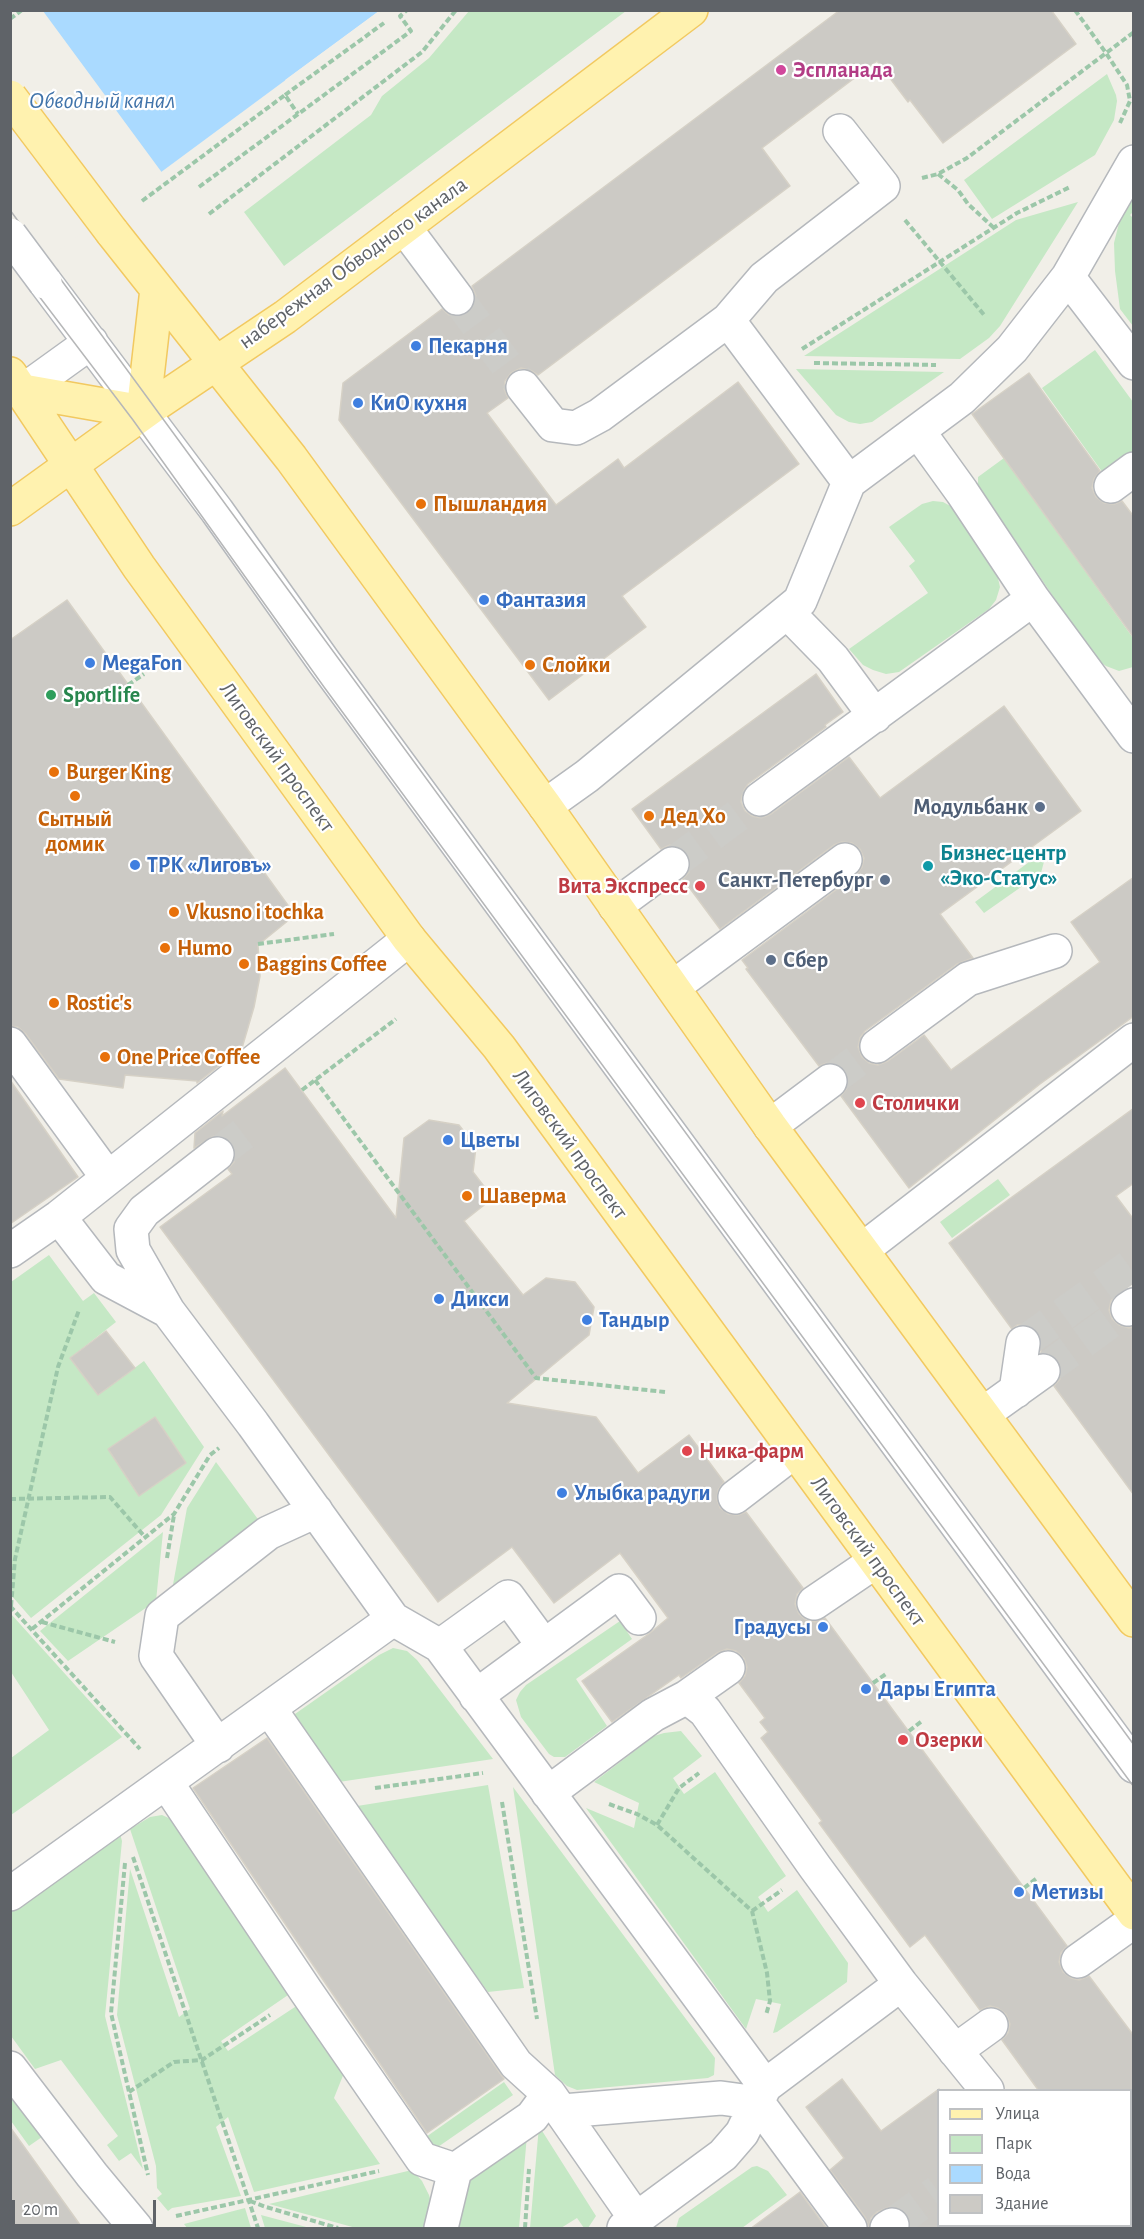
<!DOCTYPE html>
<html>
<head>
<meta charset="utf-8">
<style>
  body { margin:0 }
  #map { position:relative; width:1144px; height:2239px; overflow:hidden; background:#f1efe8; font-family:"Alegreya Sans",sans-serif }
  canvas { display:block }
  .frame { position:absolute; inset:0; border:12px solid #5f6368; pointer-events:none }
  .legend { position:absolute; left:937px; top:2089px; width:195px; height:138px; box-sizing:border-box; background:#fff; border:2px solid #bfc1c3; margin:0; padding:8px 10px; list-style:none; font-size:18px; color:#5f6368 }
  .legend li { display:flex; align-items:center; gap:12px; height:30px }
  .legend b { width:30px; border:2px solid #bfc1c3 }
  .scale { position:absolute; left:12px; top:2200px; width:144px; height:27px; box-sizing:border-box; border:3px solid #5f6368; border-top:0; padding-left:8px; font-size:18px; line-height:21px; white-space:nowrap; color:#5f6368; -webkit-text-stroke:4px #fff; paint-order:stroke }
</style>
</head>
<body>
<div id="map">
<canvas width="1144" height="2239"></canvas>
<div class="frame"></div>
<ul class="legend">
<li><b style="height:8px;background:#fff2af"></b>Улица</li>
<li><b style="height:16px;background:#c5e8c5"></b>Парк</li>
<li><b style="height:16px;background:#aadaff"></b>Вода</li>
<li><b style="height:16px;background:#cccac5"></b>Здание</li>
</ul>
<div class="scale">20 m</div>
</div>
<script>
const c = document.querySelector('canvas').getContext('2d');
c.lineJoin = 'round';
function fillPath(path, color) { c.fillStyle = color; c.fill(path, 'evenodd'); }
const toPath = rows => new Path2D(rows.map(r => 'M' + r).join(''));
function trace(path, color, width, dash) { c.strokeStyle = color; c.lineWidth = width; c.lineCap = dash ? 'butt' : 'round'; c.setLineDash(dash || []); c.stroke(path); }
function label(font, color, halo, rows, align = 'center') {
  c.font = font + ' "Alegreya Sans",sans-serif'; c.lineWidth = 4.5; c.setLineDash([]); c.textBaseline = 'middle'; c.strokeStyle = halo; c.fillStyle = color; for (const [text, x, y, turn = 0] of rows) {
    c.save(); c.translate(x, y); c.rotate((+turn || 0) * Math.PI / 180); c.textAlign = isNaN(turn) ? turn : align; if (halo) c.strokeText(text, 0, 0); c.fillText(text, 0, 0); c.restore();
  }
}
const green = toPath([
  [469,11,626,11,284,266,244,212,371,115,382,96,429,58],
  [1107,74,1116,95,1117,101,1114,120,1095,155,992,219,964,180],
  [1133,196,1133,212,1130,215,1134,219,1133,326,1120,309,1115,271,1114,243,1119,223],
  [1078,202,1000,326,989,338,960,359,804,356,1016,220],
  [1095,350,1133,402,1133,451,1103,473,1042,388],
  [796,369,944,372,872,422,860,424,849,422,836,415],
  [1004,458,1133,638,1133,667,1119,671,1106,666,1094,657,978,485,978,477],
  [933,501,943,502,954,508,997,574,1000,587,996,600,989,609,899,672,886,674,873,670,863,665,849,649,928,593,909,566,915,561,889,527,922,504],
  [1044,851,1046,854,1041,873,984,913,975,902],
  [998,1179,1010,1195,952,1238,940,1222],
  [49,1255,83,1301,94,1293,116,1322,70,1358,98,1395,144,1361,204,1447,161,1515,31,1618,11,1595,11,1282],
  [216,1462,260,1522,172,1590,187,1508],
  [163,1532,156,1601,68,1661,40,1631],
  [11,1614,122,1737,11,1815,11,1758,49,1730,11,1672],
  [620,1621,632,1639,576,1679,607,1726,565,1757,554,1757,549,1754,521,1717,516,1700,520,1692,526,1685],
  [393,1648,407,1651,417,1660,493,1759,332,1783,285,1721,379,1655],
  [681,1731,702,1756,673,1778,684,1794,715,1772,786,1876,758,1897,768,1912,797,1890,848,1963,847,1982,777,2032,773,2033,781,2004,756,1999,746,2029,586,1808,634,1828,639,1803,594,1782,654,1736,664,1733],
  [488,1785,524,1988,488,1992,351,1807],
  [513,1787,715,2058,714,2075,708,2078,577,2090,567,2086,555,2075],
  [162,1815,173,1820,291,1993,221,2041,228,2051,298,2005,344,2073,334,2098,380,2164,254,2192,228,2117,216,2127,241,2196,172,2208,168,2211,157,2198,162,2194,157,2188,156,2166,117,2015,130,1869,179,2017,190,2009,130,1829,150,1817],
  [120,1834,122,1841,105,2016,143,2169,131,2153,119,2161,107,2145,118,2136,61,2060,35,2069,11,2036,10,1912],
  [504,2082,513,2095,435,2149,426,2137],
  [10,2093,42,2137,29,2146,11,2121],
  [539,2126,596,2216,588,2228,584,2228,577,2218,561,2228,530,2228],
  [527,2135,519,2228,450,2228,465,2176],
  [757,2166,768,2171,787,2195,742,2228,676,2228,679,2218,752,2167],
  [412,2170,422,2181,429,2195,433,2208,432,2228,356,2228,269,2204],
  [245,2208,251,2228,187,2228,184,2224],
  [261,2215,310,2228,265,2228]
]);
const water = toPath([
  [41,11,379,11,11,283,10,33]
]);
const pier = toPath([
  [36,10,43,11,163,174,10,286,10,29],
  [379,11,382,12,286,83,285,80]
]);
const building = toPath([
  [840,10,1051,10,1076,44,943,143,910,100,908,102,877,61,762,148,790,186,538,375,530,370,521,368,511,373,505,381,504,389,508,398,487,413,556,505,618,459,624,468,738,382,799,464,622,596,646,627,549,700,339,420,343,383,442,309,449,315,459,317,469,313,474,305,476,296,472,286,840,10],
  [1029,373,1100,471,1094,479,1092,488,1096,497,1104,503,1114,504,1122,501,1134,517,1134,638,972,414,1029,373],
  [67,600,295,915,258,945,260,976,254,1007,242,1048,197,1083,197,1081,125,1075,123,1088,59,1079,25,1033,18,1027,10,1026,10,640,67,600],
  [816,674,843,712,825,725,826,727,748,784,743,792,741,802,745,811,752,816,761,818,771,814,849,757,880,798,1004,706,1081,811,940,914,973,958,957,964,865,1031,860,1038,858,1047,862,1057,869,1063,878,1065,888,1061,924,1035,951,1070,1100,962,1071,922,1134,877,1134,1016,1040,1084,909,1188,841,1096,847,1088,848,1078,845,1070,837,1064,827,1063,819,1066,746,969,748,968,742,960,856,875,862,867,864,858,860,849,852,843,842,842,834,845,720,929,683,879,689,872,691,862,687,852,679,847,670,845,661,849,632,809,816,674],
  [285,1068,396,1218,404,1138,429,1120,459,1125,476,1147,473,1172,493,1198,464,1221,523,1295,546,1278,575,1282,594,1307,589,1335,507,1403,596,1417,638,1473,689,1435,724,1482,718,1490,717,1500,720,1508,728,1514,738,1515,746,1512,803,1588,797,1594,795,1604,799,1614,806,1620,815,1622,825,1618,1067,1946,1061,1953,1059,1962,1063,1972,1071,1978,1079,1980,1089,1976,1134,2036,1134,2091,1039,2091,1002,2040,1008,2033,1010,2024,1006,2014,998,2008,990,2006,980,2010,925,1935,910,1947,819,1823,822,1821,761,1738,768,1732,760,1722,765,1718,739,1683,745,1676,747,1667,744,1658,736,1651,727,1649,717,1653,681,1678,679,1675,612,1722,582,1681,650,1633,668,1618,620,1553,554,1603,512,1547,438,1602,160,1227,232,1174,228,1169,234,1162,236,1152,231,1142,223,1136,214,1136,194,1148,195,1133,223,1111,222,1116,285,1068],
  [10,1080,78,1177,10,1224,10,1080],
  [1134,1108,1134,1183,1116,1196,1134,1220,1134,1281,1117,1292,1111,1301,1109,1310,1112,1319,1119,1325,1129,1328,1134,1326,1134,1495,1054,1386,1060,1379,1062,1370,1058,1360,1050,1354,1041,1352,1041,1337,1034,1328,1025,1324,1017,1325,1012,1329,949,1243,1134,1108],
  [106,1331,135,1368,98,1395,70,1358,106,1331],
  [155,1417,186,1463,139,1496,108,1449,155,1417],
  [267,1738,504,2079,427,2133,193,1788,267,1738],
  [842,2079,881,2131,939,2089,939,2229,910,2229,908,2215,901,2208,892,2206,877,2212,871,2218,869,2227,865,2217,830,2170,844,2158,806,2107,842,2079],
  [10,2127,83,2229,10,2229,10,2127],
  [800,2192,827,2229,750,2229,800,2192]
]);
const minorTunnel = toPath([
  [457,298,523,387],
  [672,864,760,799],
  [830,1081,877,1046],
  [217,1154,255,1125],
  [1023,1343,1134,1263],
  [1043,1371,1128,1309],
  [892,2225,938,2191]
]);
const path = toPath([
  [1075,10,1106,53,1127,85,1130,101,1120,123],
  [10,19,22,10],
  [285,95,384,23],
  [938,174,958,190,968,204,994,228],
  [922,178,938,174,967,158,1134,32],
  [199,187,411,31,400,16,407,10],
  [142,201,285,95,298,114],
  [209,214,422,52,456,10],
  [905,220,985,316],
  [802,349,1017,213,1070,187],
  [814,363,936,365],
  [128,685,144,674],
  [258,944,334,934],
  [315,1080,536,1378,665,1392],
  [302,1090,396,1019],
  [10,1499,110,1497,145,1537],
  [167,1558,174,1515],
  [10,1606,140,1749],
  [11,1606,15,1559,58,1367,79,1310],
  [42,1622,115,1642],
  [32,1629,174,1514,210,1455,219,1448],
  [873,1683,886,1674],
  [909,1731,922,1721],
  [375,1788,483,1773],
  [502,1802,537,2019],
  [609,1804,637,1814,657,1825,752,1911,767,1973,770,2001,766,2015],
  [657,1825,679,1788,699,1773],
  [133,1857,258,2228],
  [125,1863,111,2013,148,2175],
  [1024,1888,1037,1878],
  [752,1911,782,1890],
  [129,2092,174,2062,202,2060,270,2015],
  [250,2201,266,2207,338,2228],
  [176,2216,379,2171],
  [525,2228,529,2169]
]);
const minor = toPath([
  [404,227,457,298],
  [1068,277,1134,363],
  [45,282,217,511,324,662,1134,1766],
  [728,320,849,482],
  [523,387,553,425,576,428,600,415,728,320,764,278,883,186,840,131],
  [23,391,91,342],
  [1111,486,1134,469],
  [1033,599,1134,736],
  [787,612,833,659,875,716],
  [760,799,1033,599,962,492,918,431],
  [545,806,587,776,800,601,849,482,962,398,1012,349,1068,277,1134,162],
  [615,906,672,864],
  [673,987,845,860],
  [10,1044,108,1178],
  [877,1046,968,979,1055,951],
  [770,1126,830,1081],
  [217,1154,144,1211,131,1229,133,1250,168,1311,253,1424,393,1619,440,1646,765,2086],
  [59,1217,106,1278,168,1311],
  [862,1250,1134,1040],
  [10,1251,59,1217,409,939],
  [1128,1309,1134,1305],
  [1016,1391,1023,1343],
  [983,1414,1043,1371],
  [735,1497,795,1451],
  [814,1603,876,1561],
  [440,1646,508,1597,544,1646],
  [476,1696,619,1591,639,1618],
  [687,1697,728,1668],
  [269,1708,516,2064,549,2094,636,2219],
  [218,1746,156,1656,162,1616,268,1533,316,1511],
  [166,1782,306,1991,422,2159,455,2170],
  [548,1793,653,1715,687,1697,705,1711,815,1867,901,1984,987,2090],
  [10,1894,393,1619],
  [1078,1961,1134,1921],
  [955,2051,991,2025],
  [10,2068,92,2175,136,2228],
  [563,2111,721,2098,758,2103,850,2228],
  [1087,2226,1089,2228],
  [441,2228,455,2170,532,2117,549,2094],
  [624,2228,723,2155,742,2133,765,2086,901,1984],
  [887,2228,892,2225]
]);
const major = toPath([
  [112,232,291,458,545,806,770,1126,1134,1620],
  [10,374,139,567,409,939,499,1047,1134,1913],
  [23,391,143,412],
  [143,412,157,289],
  [10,509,154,405,285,317,691,10]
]);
const tram = toPath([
  [10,210,1134,1745],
  [10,258,133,420,324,687,1134,1787]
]);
const minorBridge = toPath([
  [10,235,45,282]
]);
const majorBridge = toPath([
  [10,97,112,232]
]);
const markers = [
  [781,70,6,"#d1479c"],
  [416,346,6,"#3f7fe0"],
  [358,403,6,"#3f7fe0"],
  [421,504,6,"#e8710a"],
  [484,600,6,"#3f7fe0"],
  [90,663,6,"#3f7fe0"],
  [530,665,6,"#e8710a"],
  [51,695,6,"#2e9e5b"],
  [54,772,6,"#e8710a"],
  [75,796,6,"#e8710a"],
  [1040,807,6,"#5c6f8a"],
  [649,816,6,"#e8710a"],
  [135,865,6,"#3f7fe0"],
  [928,866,6,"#0f9aa8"],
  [885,880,6,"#5c6f8a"],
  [700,886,6,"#e0444e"],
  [174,912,6,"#e8710a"],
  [165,948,6,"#e8710a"],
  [771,960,6,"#5c6f8a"],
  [244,964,6,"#e8710a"],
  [54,1003,6,"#e8710a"],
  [105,1057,6,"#e8710a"],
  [860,1103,6,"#e0444e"],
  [448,1140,6,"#3f7fe0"],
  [467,1196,6,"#e8710a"],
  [439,1299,6,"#3f7fe0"],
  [587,1320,6,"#3f7fe0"],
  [687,1451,6,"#e0444e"],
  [562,1493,6,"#3f7fe0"],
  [823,1627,6,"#3f7fe0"],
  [866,1689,6,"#3f7fe0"],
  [903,1740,6,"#e0444e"],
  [1019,1892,6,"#3f7fe0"]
];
const hotelNames = [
  ["Эспланада",793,70]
];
const streetNames = [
  ["набережная Обводного канала",353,263,-36],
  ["Лиговский проспект",277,757,54],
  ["Лиговский проспект",570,1144,54],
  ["Лиговский проспект",868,1551,54]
];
const shopNames = [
  ["Пекарня",428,346],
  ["КиО кухня",370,403],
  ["Фантазия",496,600],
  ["MegaFon",102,663],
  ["ТРК «Лиговъ»",147,865],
  ["Цветы",460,1140],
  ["Дикси",451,1299],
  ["Тандыр",599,1320],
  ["Улыбка радуги",574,1493],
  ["Градусы",811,1627,"right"],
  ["Дары Египта",878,1689],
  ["Метизы",1031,1892]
];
const foodNames = [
  ["Пышландия",433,504],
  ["Слойки",542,665],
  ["Burger King",66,772],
  ["Дед Хо",661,816],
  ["Сытный",75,819,"center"],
  ["домик",75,844,"center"],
  ["Vkusno i tochka",186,912],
  ["Humo",177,948],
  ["Baggins Coffee",256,964],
  ["Rostic's",66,1003],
  ["One Price Coffee",117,1057],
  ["Шаверма",479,1196]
];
const leisureNames = [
  ["Sportlife",63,695]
];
const serviceNames = [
  ["Модульбанк",1028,807],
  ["Санкт-Петербург",873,880],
  ["Сбер",783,960,"left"]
];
const cultureNames = [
  ["Бизнес-центр",940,853],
  ["«Эко-Статус»",940,878]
];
const healthNames = [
  ["Вита Экспресс",688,886,"right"],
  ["Столички",872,1103],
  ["Ника-фарм",699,1451],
  ["Озерки",915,1740]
];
const waterNames = [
  ["Обводный канал",102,101]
];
fillPath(green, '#c5e8c5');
fillPath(water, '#aadaff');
fillPath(pier, '#f1efe8');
fillPath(building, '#cccac5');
trace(building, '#d6d1c6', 1.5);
trace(minorTunnel, '#ccccc8', 33, [33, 16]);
trace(minor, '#b5b8bc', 36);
trace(major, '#f2c960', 36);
trace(path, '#9cc7a9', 4, [6, 3]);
trace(minor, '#fff', 33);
trace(major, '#fff2af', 33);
trace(tram, '#b6b7b8', 1.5);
trace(minorBridge, '#b5b8bc', 36, []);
trace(majorBridge, '#f2c960', 36, []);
trace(minorBridge, '#fff', 33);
trace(majorBridge, '#fff2af', 33);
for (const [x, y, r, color] of markers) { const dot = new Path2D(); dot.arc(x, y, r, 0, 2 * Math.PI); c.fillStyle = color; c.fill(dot); trace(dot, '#fff', 2); }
label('bold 22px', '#b23c85', '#fff', hotelNames, 'left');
label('22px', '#5f6368', '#fff', streetNames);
label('bold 22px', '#366cbe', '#fff', shopNames, 'left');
label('bold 22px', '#c56008', '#fff', foodNames, 'left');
label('bold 22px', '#27864d', '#fff', leisureNames, 'left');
label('bold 22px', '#4e5e75', '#fff', serviceNames, 'right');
label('bold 22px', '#0d838f', '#fff', cultureNames, 'left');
label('bold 22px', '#be3a42', '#fff', healthNames, 'left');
label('italic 24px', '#4174aa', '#fff', waterNames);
</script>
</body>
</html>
